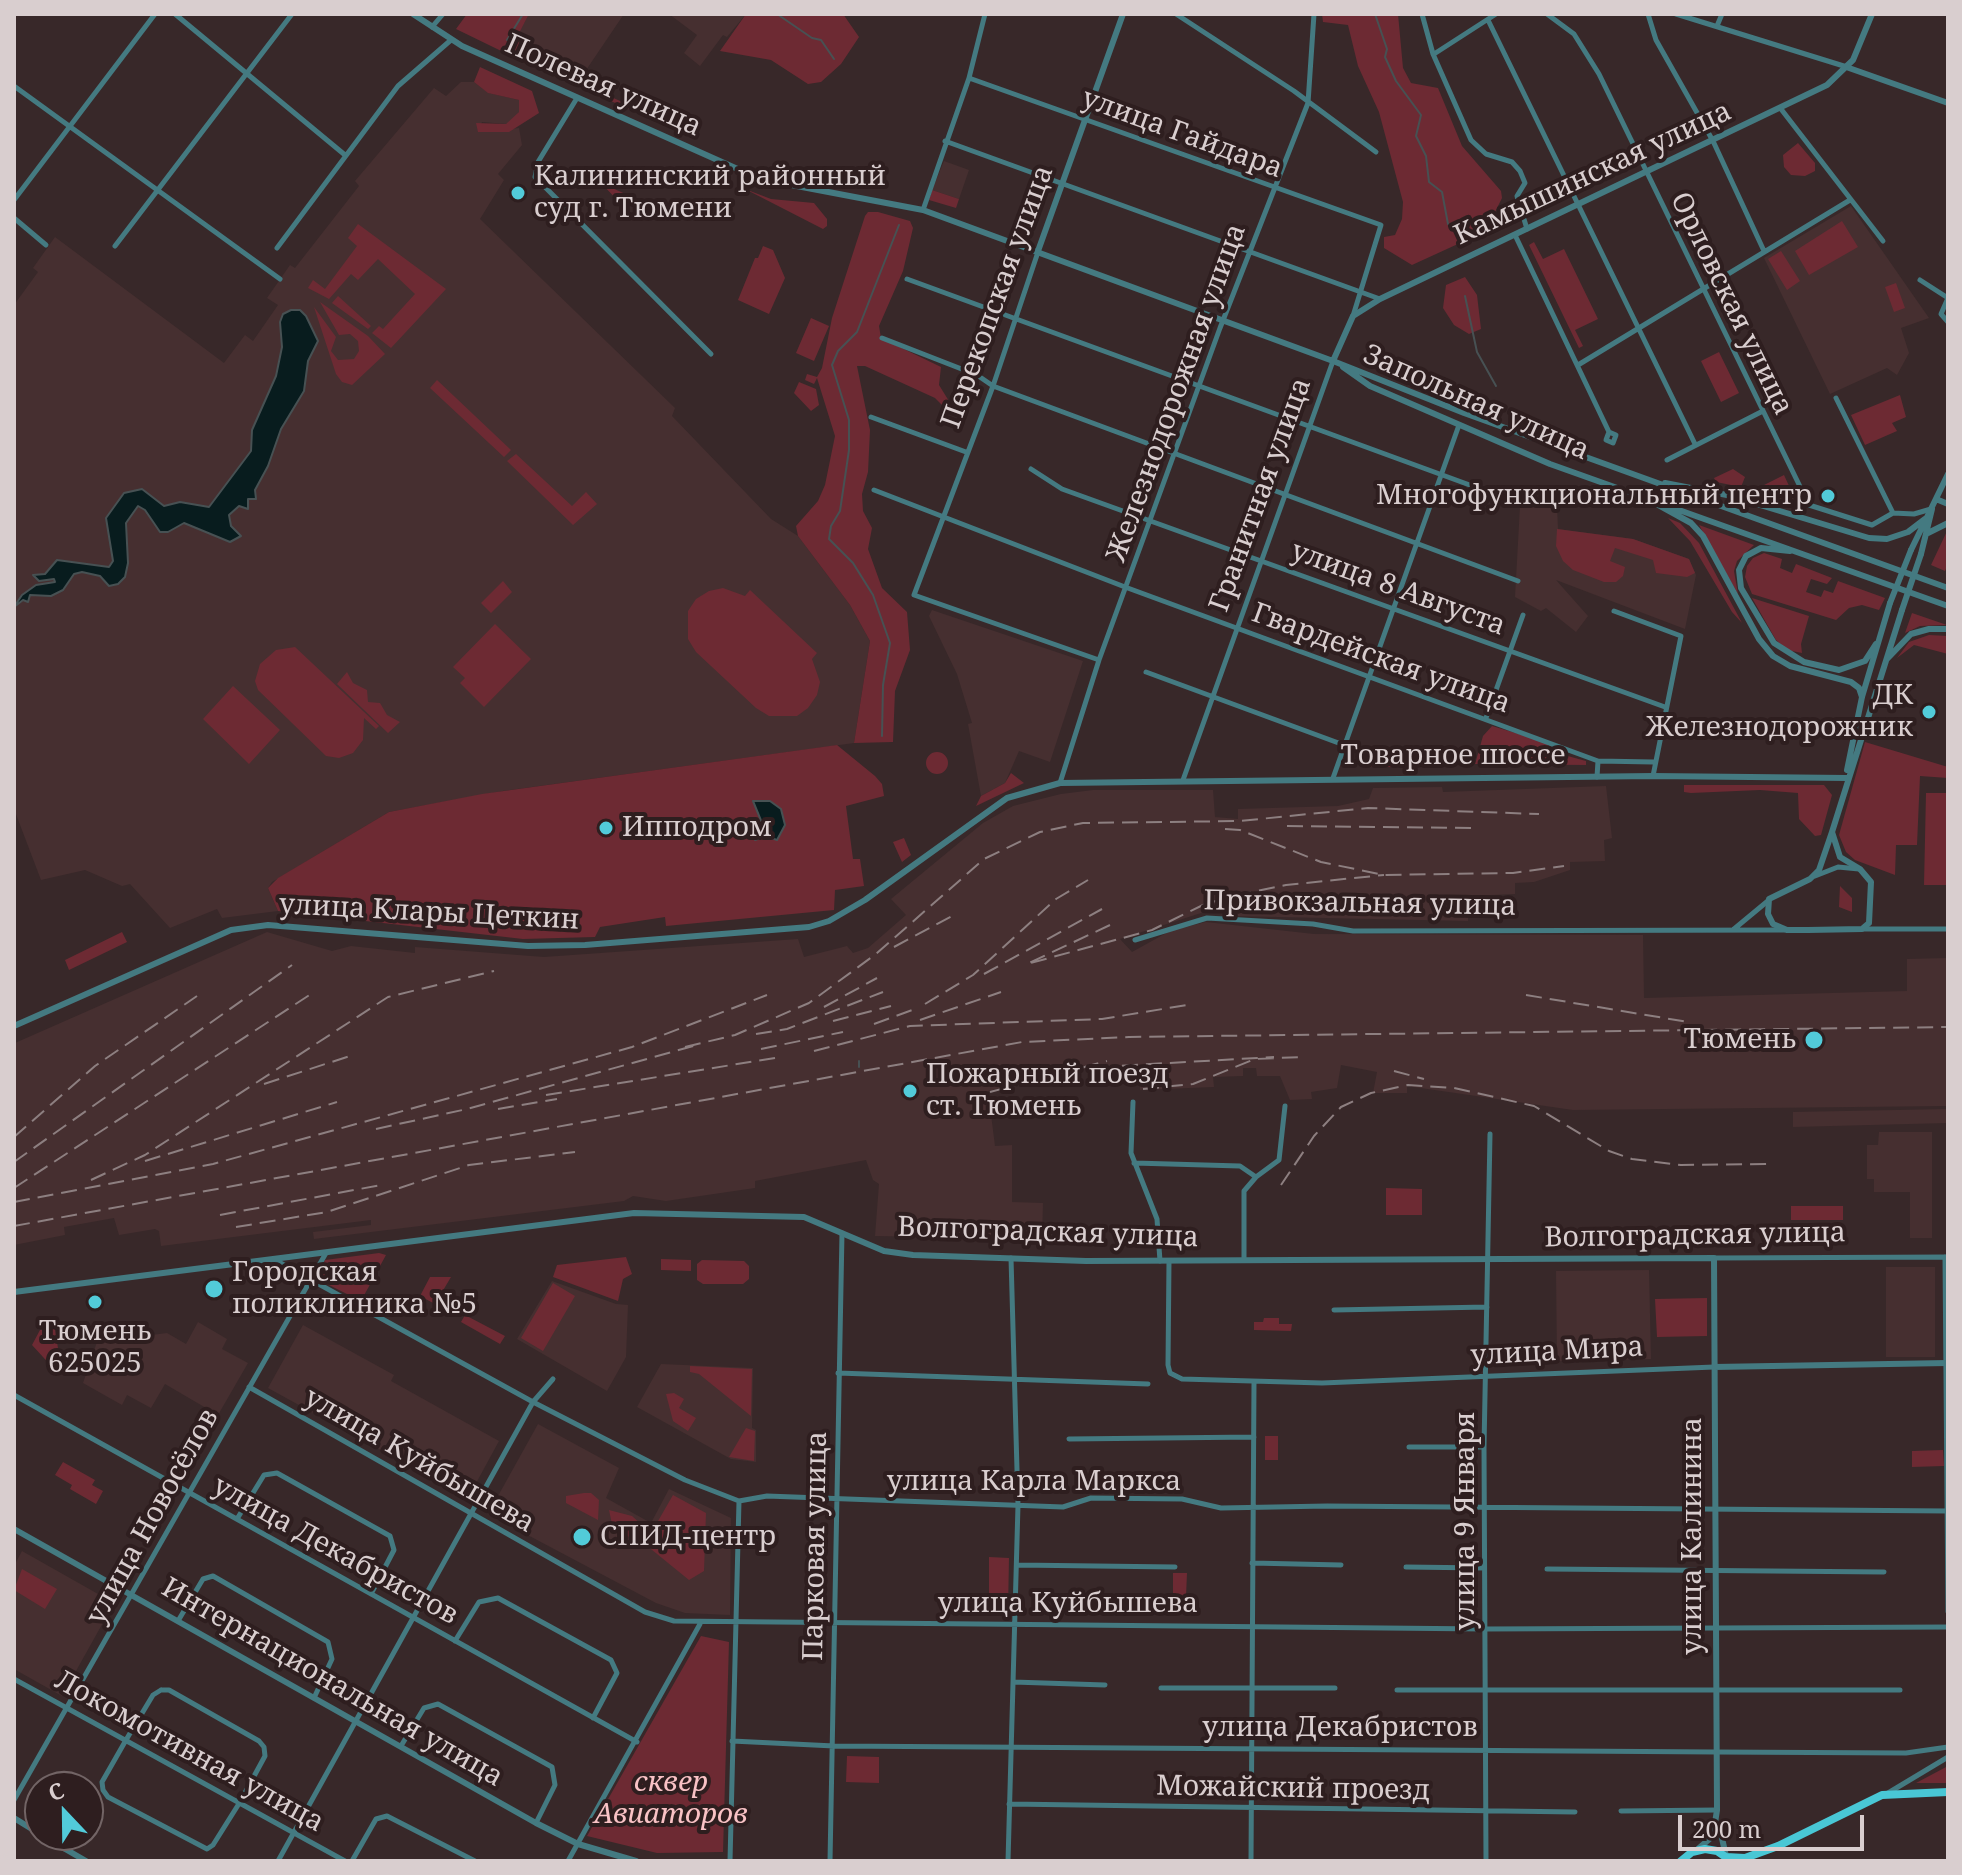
<!DOCTYPE html>
<html>
<head>
<meta charset="utf-8">
<style>
  body { margin:0 }
  #map { position:relative; width:1962px; height:1875px; overflow:hidden; background:#382829; font-family:"Noto Serif",serif }
  canvas { display:block }
  .frame { position:absolute; inset:0; border:16px solid #d9cecf; pointer-events:none }
  .north { position:absolute; left:24px; top:1771px; width:80px; height:80px; box-sizing:border-box; background:#2e1e1f; border:2px solid #726465; border-radius:50%; rotate:338deg; font-size:22px; font-weight:700; line-height:32px; text-align:center; color:#d9cecf }
  .north::after { content:''; display:block; margin:auto; width:28px; height:36px; background:#52cbd9; clip-path:polygon(50% 0,100% 100%,50% 72%,0 100%) }
  .scale { position:absolute; left:1678px; top:1815px; width:186px; height:36px; box-sizing:border-box; border:4px solid #d9cecf; border-top:0; padding-left:10px; font-size:24px; line-height:28px; white-space:nowrap; color:#d9cecf; -webkit-text-stroke:6px #2e1e1f; paint-order:stroke }
</style>
</head>
<body>
<div id="map">
<canvas width="1962" height="1875"></canvas>
<div class="frame"></div>
<div class="north">С</div>
<div class="scale">200 m</div>
</div>
<script>
const c = document.querySelector('canvas').getContext('2d');
c.lineJoin = 'round';
function fillPath(path, color) { c.fillStyle = color; c.fill(path, 'evenodd'); }
const toPath = rows => new Path2D(rows.map(r => 'M' + r).join(''));
function trace(path, color, width, dash) { c.strokeStyle = color; c.lineWidth = width; c.lineCap = dash ? 'butt' : 'round'; c.setLineDash(dash || []); c.stroke(path); }
function label(font, color, halo, rows, align = 'center') {
  c.font = font + ' "Noto Serif",serif'; c.lineWidth = 8; c.setLineDash([]); c.textBaseline = 'middle'; c.strokeStyle = halo; c.fillStyle = color; for (const [text, x, y, turn = 0] of rows) {
    c.save(); c.translate(x, y); c.rotate((+turn || 0) * Math.PI / 180); c.textAlign = isNaN(turn) ? turn : align; if (halo) c.strokeText(text, 0, 0); c.fillText(text, 0, 0); c.restore();
  }
}
const built = toPath([
  [529,14,624,14,578,82,535,55,538,50,514,41],
  [669,14,746,14,727,37,723,35,700,66,684,53,697,35],
  [461,82,474,82,489,93,519,100,519,112,513,121,506,124,482,122,478,132,519,128,522,145,498,174,504,180,480,219,675,408,672,416,771,519,798,536,850,605,870,641,854,743,503,791,389,812,272,882,268,888,278,911,222,918,217,909,170,928,130,884,122,886,85,870,41,880,14,809,14,305,38,272,33,268,55,237,224,363,245,335,253,341,278,305,267,298,290,265,295,268,359,186,355,181,434,88,446,96],
  [944,161,969,170,959,199,932,190],
  [1851,206,1929,318,1901,328,1909,353,1897,375,1887,368,1830,394,1764,258],
  [1521,488,1557,506,1558,529,1633,539,1689,559,1696,575,1685,629,1556,580,1588,616,1576,632,1546,608,1541,611,1515,597],
  [932,610,1083,661,1050,762,1019,751,1005,783,981,796,968,724,972,723,957,674,929,616],
  [1606,786,1612,838,1604,840,1605,861,1570,862,1570,870,1534,882,1515,883,1515,894,1468,896,1468,921,1230,916,1226,905,1120,939,1132,952,1170,931,1206,922,1314,934,1643,935,1644,998,1907,991,1907,959,1948,958,1948,1106,1573,1110,1407,1086,1407,1093,1373,1093,1377,1072,1341,1065,1337,1088,1311,1092,1312,1099,1290,1100,1280,1076,1257,1076,1256,1068,1243,1068,1243,1076,1213,1077,1214,1087,1140,1090,1140,1083,1129,1083,1129,1075,1094,1075,1092,1067,988,1091,995,1146,1012,1145,1012,1202,1043,1203,1042,1239,875,1236,879,1184,873,1180,866,1160,755,1181,755,1188,666,1201,633,1196,624,1201,314,1239,313,1232,371,1225,371,1220,161,1246,159,1231,155,1229,119,1235,114,1218,64,1227,65,1235,14,1245,15,1043,267,932,332,951,351,946,415,953,415,947,544,957,798,939,804,957,847,946,853,953,868,948,906,915,891,899,983,823,1013,806,1061,794,1093,790,1213,790,1215,817,1238,819,1238,809,1338,806,1369,799,1373,788,1442,787,1443,792],
  [1948,1109,1948,1123,1793,1127,1793,1112],
  [1879,1132,1932,1132,1932,1238,1910,1238,1910,1192,1874,1192,1874,1179,1867,1179,1867,1145,1878,1145],
  [1886,1267,1935,1267,1935,1357,1886,1357],
  [1649,1270,1651,1359,1557,1361,1556,1271],
  [552,1281,616,1304,628,1305,626,1357,607,1391,517,1339],
  [198,1322,227,1339,222,1349,248,1363,218,1415,165,1384,151,1408,127,1395,122,1405,83,1383,97,1342,167,1333,186,1344],
  [303,1325,394,1375,391,1381,499,1441,468,1498,268,1388],
  [661,1364,753,1368,752,1428,756,1430,756,1462,731,1459,637,1407],
  [538,1424,619,1468,606,1498,651,1523,669,1489,731,1518,730,1615,685,1613,656,1603,488,1514],
  [22,1551,114,1603,62,1696,14,1669,14,1566]
]);
const green = toPath([
  [467,14,529,14,515,41,538,49,535,55,528,64,456,29],
  [746,14,843,14,859,37,841,64,821,82,808,84,771,60,720,51],
  [1322,14,1398,14,1403,68,1411,83,1438,88,1462,146,1501,191,1502,198,1489,224,1471,238,1412,265,1384,248,1384,237,1395,235,1402,219,1403,202,1379,112,1358,66,1348,25,1323,22],
  [480,67,532,91,539,113,509,132,478,132,476,123,506,124,519,112,519,100,488,93,474,82],
  [591,88,647,113,650,109,649,117,589,92],
  [1798,143,1815,163,1815,171,1805,176,1791,175,1784,167,1783,155],
  [601,183,650,205,645,215,627,201,621,204],
  [745,189,771,199,814,203,827,219,827,226,823,229],
  [932,190,959,199,956,208,929,200],
  [878,212,910,221,913,228,903,271,879,326,881,338,941,367,939,385,952,406,944,407,935,398,865,366,857,366,870,430,868,472,862,494,863,511,872,528,868,549,882,588,907,612,910,650,895,691,893,742,854,743,870,641,850,605,798,536,796,526,818,501,825,485,835,436,817,378,814,384,805,380,807,374,817,377,822,368,832,318,865,216,868,212],
  [1842,221,1858,247,1809,275,1795,251],
  [358,224,446,289,391,348,372,333,379,326,383,329,415,294,378,259,358,280,351,274,329,299,308,288,313,280,325,289,357,246,348,238],
  [1534,242,1543,259,1564,249,1598,319,1575,330,1583,346,1579,348,1529,245],
  [763,246,773,250,785,278,769,314,738,300,755,258,758,258],
  [1781,251,1800,281,1787,290,1768,259],
  [1465,277,1477,295,1481,329,1469,334,1454,325,1443,308,1446,285],
  [1896,283,1905,308,1894,312,1885,287],
  [338,296,371,326,368,329,332,303],
  [320,302,368,336,385,354,352,385,342,382,336,374,314,307,336,337,331,351,338,360,354,359,359,351,358,341,350,334,339,335],
  [811,318,829,326,814,361,796,353],
  [1719,352,1739,393,1721,402,1701,361],
  [437,380,511,450,504,457,430,388],
  [799,382,816,389,819,405,811,411,794,393],
  [1900,395,1906,417,1892,423,1897,431,1865,445,1851,415],
  [516,454,572,506,586,492,597,504,573,525,507,461],
  [1733,469,1745,477,1741,487,1716,482,1714,478],
  [1784,475,1790,488,1768,498,1762,486],
  [1668,518,1680,523,1699,543,1742,623,1732,612,1690,541],
  [1699,525,1754,545,1737,561,1734,571,1738,594],
  [1557,529,1633,539,1689,559,1695,573,1687,577,1656,573,1653,560,1615,548,1610,561,1625,567,1623,576,1616,582,1604,582,1573,570,1563,561,1556,546],
  [1948,529,1948,564,1945,571,1931,565],
  [1764,553,1782,559,1780,568,1792,573,1796,564,1832,578,1827,584,1811,579,1806,592,1821,597,1824,590,1833,593,1838,581,1885,598,1879,610,1862,605,1849,608,1836,620,1752,594,1745,577,1747,566,1753,558],
  [503,581,512,592,491,613,481,603],
  [723,588,745,596,750,590,817,653,812,659,820,682,817,695,808,708,797,716,769,716,756,708,696,652,688,639,688,611,696,599,709,591],
  [1752,598,1809,616,1801,644,1802,653,1787,650,1776,640],
  [1912,613,1947,625,1920,626,1905,633],
  [495,624,531,659,484,707,460,683,465,678,453,667],
  [1929,635,1948,636,1948,654,1914,645,1897,658,1909,642],
  [295,647,379,726,376,729,364,718,363,740,353,753,339,758,326,756,258,690,255,681,260,664,276,650],
  [347,672,353,683,367,690,368,702,380,703,387,715,400,722,388,733,337,684],
  [233,686,280,730,249,764,203,719],
  [1492,726,1546,742,1553,752,1586,761,1586,765,1475,764,1483,736],
  [1865,742,1948,767,1948,778,1920,776,1917,845,1896,845,1895,875,1855,860,1846,852,1839,835],
  [837,745,875,776,882,784,884,796,846,806,853,859,860,859,864,886,835,890,834,910,666,926,665,917,600,927,595,937,523,939,278,911,268,888,278,878,389,812,482,794],
  '926 763a11 11 0 1 1 22 0a11 11 0 1 1-22 0Z',
  [1386,759,1419,759,1419,767,1363,767,1363,762],
  [1011,773,1024,783,976,806,981,796,1005,783],
  [1684,785,1824,785,1832,795,1821,835,1815,836,1799,819,1798,793,1760,790,1691,793,1684,792],
  [1926,793,1948,793,1948,885,1924,885],
  [904,838,911,855,902,862,893,842],
  [1840,886,1852,898,1852,912,1839,907],
  [122,932,127,942,69,970,65,960],
  [1386,1188,1422,1189,1422,1215,1386,1215],
  [1791,1206,1843,1206,1843,1220,1791,1220],
  [379,1253,386,1255,361,1301,319,1280,322,1276,318,1273,325,1260],
  [626,1257,632,1274,623,1279,618,1301,553,1277,557,1265],
  [661,1259,691,1260,691,1271,661,1270],
  [702,1260,744,1261,749,1266,749,1279,743,1284,703,1284,697,1280,697,1264],
  [430,1277,451,1277,435,1304,420,1296],
  [553,1283,575,1296,543,1351,521,1338],
  [1707,1298,1707,1336,1657,1337,1655,1299],
  [465,1315,505,1336,500,1344,461,1322],
  [1264,1318,1279,1318,1279,1324,1292,1324,1291,1331,1254,1330,1254,1322,1263,1322],
  [55,1329,60,1361,54,1369,32,1345,40,1330],
  [690,1366,752,1369,751,1416,699,1374,690,1372],
  [674,1393,684,1399,679,1408,696,1418,688,1431,673,1421,666,1394],
  [746,1428,755,1431,754,1461,729,1457],
  [1265,1436,1278,1436,1278,1460,1265,1460],
  [1943,1450,1944,1466,1912,1467,1912,1451],
  [63,1462,95,1480,92,1485,103,1491,96,1504,70,1489,72,1485,55,1475],
  [584,1493,591,1493,599,1500,598,1520,566,1503,566,1496],
  [673,1495,706,1513,704,1571,689,1580,646,1545,613,1529,609,1510,632,1516,644,1527,654,1528],
  [989,1557,1009,1558,1008,1612,968,1612,968,1598,989,1597],
  [22,1569,57,1589,45,1609,14,1590],
  [1173,1573,1187,1573,1186,1597,1173,1597],
  [701,1636,729,1642,723,1852,657,1853,587,1836],
  [847,1756,879,1757,879,1783,846,1782],
  [1948,1766,1948,1783,1916,1783]
]);
const water = toPath([
  [291,310,300,310,306,316,318,341,308,361,304,391,281,429,268,466,255,490,256,499,248,499,248,509,239,506,229,515,231,526,241,536,230,542,184,523,168,532,160,532,145,510,138,506,126,523,128,563,125,577,118,584,109,586,100,576,82,572,74,574,63,590,51,596,30,595,28,602,23,600,14,607,22,595,36,585,55,582,54,579,39,581,33,575,45,574,57,560,109,567,113,561,106,518,124,493,142,489,164,506,180,502,209,507,251,451,252,430,276,376,282,347,280,322,283,314,291,310],
  [753,801,770,801,781,809,785,825,777,840,766,836,755,840,753,837,762,823,753,801]
]);
const stream = toPath([
  [777,14,812,38,821,40,834,59],
  [1375,14,1387,49,1385,57,1396,81,1421,115,1416,136,1426,156,1429,182,1442,192,1448,224],
  [507,40,523,14],
  [1465,296,1477,352,1496,386],
  [882,736,883,685,890,643,873,595,853,563,829,539,831,526,840,511,849,450,849,420,832,365,838,351,857,332,899,225],
  [859,1061,859,1067]
]);
const minor = toPath([
  [175,14,345,155],
  [1176,14,1294,91,1376,152],
  [1422,14,1433,54,1471,140,1486,154,1512,162,1520,171,1525,183,1517,196,1527,229],
  [1547,14,1574,34,1599,74,1809,505,1872,525,1893,513,1914,514,1931,509],
  [1648,14,1656,40,1713,141,1764,251],
  [1676,14,1847,67],
  [1488,20,1695,444],
  [1717,26,1722,14],
  [432,27,443,14],
  [1434,54,1496,14],
  [969,78,1381,225,1353,316],
  [14,86,280,279],
  [577,98,538,162,535,177,711,354],
  [1781,109,1883,241],
  [945,141,1380,299],
  [14,200,155,14],
  [923,210,969,78,985,14],
  [14,218,46,245],
  [1515,235,1609,432,1616,435,1613,443,1606,440,1609,432],
  [115,246,292,14],
  [277,248,398,86,451,40],
  [1038,252,993,386,914,595,1099,660],
  [907,279,1497,495],
  [1920,280,1948,298],
  [1948,298,1941,314,1948,322],
  [882,338,977,375,993,386,1518,581],
  [1578,365,1850,200],
  [1836,398,1893,513],
  [871,417,966,452],
  [1667,460,1761,412],
  [1031,469,1062,489,1665,707],
  [874,490,1125,587,1598,761,1653,762],
  [1614,611,1681,636,1653,776],
  [1146,672,1344,745],
  [1486,718,1523,615],
  [1597,777,1598,761],
  [1333,778,1459,425],
  [1183,780,1333,361],
  [1060,783,1099,660,1220,328,1308,103,1314,14],
  [1815,876,1838,867,1859,869],
  [1734,929,1769,900],
  [1863,929,1948,929],
  [1135,940,1207,918,1313,924,1353,931,1785,930],
  [1133,1102,1131,1153,1157,1219,1160,1261],
  [1134,1163,1240,1166,1256,1177],
  [1945,1257,1948,1612],
  [1714,1258,1947,1257],
  [275,1260,533,1402,685,1480,739,1501,767,1496,1063,1507,1091,1498,1182,1499,1221,1508,1327,1506,1948,1511],
  [1244,1260,1244,1191,1256,1177,1279,1160,1285,1106],
  [1169,1261,1168,1365,1170,1373,1182,1379,1322,1383,1714,1367],
  [1334,1310,1487,1307],
  [838,1373,1148,1384],
  [249,1387,645,1612,674,1621,1485,1629,1948,1627],
  [14,1395,637,1742],
  [1069,1439,1254,1437],
  [1409,1447,1484,1447],
  [237,1519,264,1475,277,1473,390,1536,394,1550,371,1594],
  [1252,1563,1341,1565],
  [1017,1565,1175,1567],
  [1406,1567,1484,1568],
  [1547,1569,1884,1572],
  [178,1621,203,1579,213,1576,328,1642,332,1659,314,1698],
  [455,1641,479,1602,498,1598,611,1660,617,1673,593,1718],
  [14,1679,345,1861],
  [1013,1682,1105,1685],
  [1161,1688,1335,1688],
  [161,1690,169,1690,259,1741,264,1747,265,1756,240,1802,213,1845,207,1849,108,1797,103,1790,102,1782,126,1740,153,1695,161,1690],
  [1397,1690,1900,1690],
  [732,1741,834,1746,1716,1752,1906,1753,1948,1747],
  [401,1746,424,1708,438,1704,552,1767,555,1785,536,1823],
  [1888,1793,1948,1757],
  [14,1800,326,1253],
  [1009,1804,1575,1812],
  [1621,1811,1717,1810],
  [278,1861,533,1402,553,1379],
  [352,1861,376,1819,387,1816,475,1861],
  [568,1861,700,1624],
  [730,1861,739,1501],
  [830,1861,842,1233],
  [1008,1861,1018,1505,1011,1258],
  [1251,1861,1254,1383],
  [1486,1861,1484,1447,1490,1134]
]);
const tertiary = toPath([
  [413,14,462,46,760,179,923,210,1333,361,1464,413,1948,588],
  [1849,68,1948,103],
  [1038,251,1123,14],
  [1333,361,1353,316,1380,299,1827,85,1853,60,1872,14],
  [1343,367,1370,386,1550,464,1948,606],
  [1665,483,1727,495,1869,538,1887,539,1908,532,1925,519],
  [1936,499,1948,504],
  [1653,502,1691,523,1703,536,1759,639,1773,656,1790,666,1851,682,1859,688,1862,697],
  [1928,533,1948,523],
  [1911,550,1948,474],
  [1790,551,1761,548,1746,556,1739,570,1741,588,1774,643,1804,662,1839,670,1865,661,1876,644],
  [1921,554,1932,509],
  [1887,659,1911,634,1929,629,1948,629],
  [1847,770,1862,697,1890,603],
  [1832,832,1819,870,1810,879,1769,899,1768,914,1773,924,1787,930,1808,930,1862,929,1869,923,1871,882,1860,869,1840,857,1832,832,1902,610],
  [14,1026,231,930,268,925,528,946,585,945,809,927,829,921,865,900,1007,798,1060,783,1653,776,1847,778],
  [14,1292,634,1213,804,1217,884,1251,913,1255,1086,1261,1714,1258,1717,1810,1713,1836,1699,1848],
  [1714,1367,1948,1363],
  [14,1529,536,1823,578,1844,636,1861],
  [14,1818,40,1834],
  [1719,1825,1726,1856],
  [41,1835,86,1861]
]);
const primary = toPath([
  [1726,1857,1745,1858,1778,1846,1882,1795,1948,1792],
  [1681,1861,1692,1852,1705,1849,1717,1851,1730,1860]
]);
const rail = toPath([
  [1287,826,1478,828],
  [1225,829,1240,830,1321,862,1384,875,1513,873,1564,866],
  [1110,925,1027,964,1152,930,1203,905,1232,896,1286,885,1384,875],
  [894,947,956,914],
  [984,974,1102,909],
  [1526,995,1688,1022],
  [925,1004,973,975,1056,899,1088,880],
  [824,1007,877,978],
  [920,1020,1001,992],
  [833,1021,891,1006],
  [874,1024,915,1009],
  [756,1034,787,1029,883,992],
  [685,1047,735,1035,809,1003,876,954,984,859,1040,832,1083,823,1240,821,1368,808,1539,814],
  [761,1049,843,1032],
  [814,1051,910,1026,1102,1019,1193,1004],
  [1098,1067,1274,1057],
  [1394,1071,1424,1079],
  [264,1084,353,1055],
  [1143,1089,1193,1084,1255,1059,1301,1057],
  [990,1092,1107,1061],
  [546,1095,781,1057],
  [498,1109,557,1099],
  [376,1129,467,1109,697,1045],
  [14,1137,95,1066,197,996],
  [145,1161,337,1102],
  [14,1162,292,965],
  [91,1180,145,1155,388,997,494,971],
  [1281,1185,1314,1136,1341,1107,1371,1093,1408,1085,1454,1088,1534,1106,1609,1151,1632,1159,1681,1165,1774,1164],
  [14,1188,314,992],
  [14,1202,213,1164,632,1047,767,995],
  [220,1215,381,1185],
  [14,1226,1022,1042,1129,1037,1948,1027],
  [236,1227,327,1212,469,1165,575,1152]
]);
const tertiaryBridge = toPath([
  [1890,603,1911,550],
  [1902,610,1921,554]
]);
const markers = [
  [518,193,8,"#52cbd9"],
  [1828,496,8,"#52cbd9"],
  [1929,712,8,"#52cbd9"],
  [606,828,8,"#52cbd9"],
  [1814,1040,10,"#52cbd9"],
  [910,1091,8,"#52cbd9"],
  [214,1289,10,"#52cbd9"],
  [95,1302,8,"#52cbd9"],
  [582,1537,10,"#52cbd9"]
];
const streetNames = [
  ["Полевая улица",603,86,24],
  ["улица Гайдара",1182,134,20],
  ["Камышинская улица",1593,174,-25],
  ["Перекопская улица",998,297,-70],
  ["Орловская улица",1731,304,64],
  ["Железнодорожная улица",1177,393,-70],
  ["Запольная улица",1476,403,24],
  ["Гранитная улица",1261,495,-70],
  ["улица 8 Августа",1398,589,20],
  ["Гвардейская улица",1381,659,20],
  ["Товарное шоссе",1453,756],
  ["Привокзальная улица",1360,904,1],
  ["улица Клары Цеткин",429,913,3],
  ["Волгоградская улица",1048,1233,2],
  ["Волгоградская улица",1695,1236,-1],
  ["улица Мира",1557,1352,-3],
  ["улица Куйбышева",419,1461,30],
  ["улица Карла Маркса",1034,1482],
  ["улица Новосёлов",153,1517,-61],
  ["улица 9 Января",1466,1521,-90],
  ["улица Калинина",1693,1536,-90],
  ["Парковая улица",816,1546,-89],
  ["улица Декабристов",335,1551,29],
  ["улица Куйбышева",1068,1604],
  ["Интернациональная улица",332,1683,30],
  ["улица Декабристов",1340,1728],
  ["Локомотивная улица",189,1752,29],
  ["Можайский проезд",1293,1789,1]
];
const poiNames = [
  ["Калининский районный",534,177],
  ["суд г. Тюмени",534,209],
  ["Многофункциональный центр",1812,496,"right"],
  ["ДК",1913,696,"right"],
  ["Железнодорожник",1913,728,"right"],
  ["Ипподром",622,828],
  ["Тюмень",1796,1040,"right"],
  ["Пожарный поезд",926,1075],
  ["ст. Тюмень",926,1107],
  ["Городская",232,1273],
  ["поликлиника №5",232,1305],
  ["Тюмень",95,1332,"center"],
  ["625025",95,1364,"center"],
  ["СПИД-центр",600,1537]
];
const parkNames = [
  ["сквер",671,1783],
  ["Авиаторов",671,1815]
];
fillPath(built, '#462f30');
fillPath(green, '#6d2a33');
fillPath(water, '#081c1e');
trace(water, '#475153', 2);
trace(stream, '#475153', 2);
trace(minor, '#447a81', 5);
trace(tertiary, '#447a81', 6);
trace(primary, '#49c7d5', 8);
trace(rail, '#8d7f80', 2, [16, 8]);
trace(tertiaryBridge, '#447a81', 6);
for (const [x, y, r, color] of markers) { const dot = new Path2D(); dot.arc(x, y, r, 0, 2 * Math.PI); c.fillStyle = color; c.fill(dot); trace(dot, '#2e1e1f', 3); }
label('28px', '#d9cecf', '#2e1e1f', streetNames);
label('28px', '#d9cecf', '#2e1e1f', poiNames, 'left');
label('italic 28px', '#f9c2c5', '#2e1e1f', parkNames);
</script>
</body>
</html>
